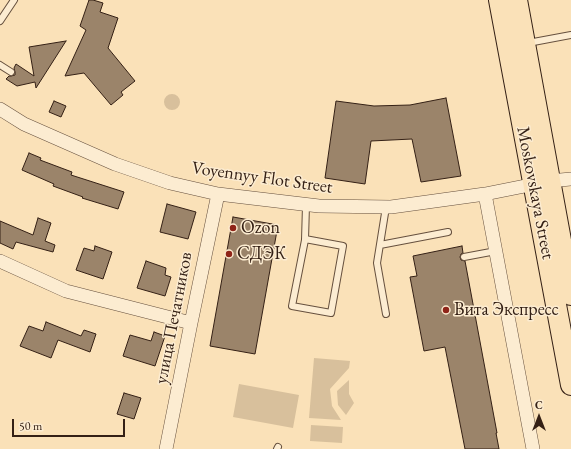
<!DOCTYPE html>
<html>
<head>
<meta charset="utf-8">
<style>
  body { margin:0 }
  #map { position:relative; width:571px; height:449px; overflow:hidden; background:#fae1b8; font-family:"EB Garamond",serif }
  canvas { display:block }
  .north { position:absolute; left:519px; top:397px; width:40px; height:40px; -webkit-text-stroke:3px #fcecd1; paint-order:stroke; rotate:0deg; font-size:11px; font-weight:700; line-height:16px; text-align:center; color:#342015 }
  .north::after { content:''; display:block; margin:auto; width:14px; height:18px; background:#342015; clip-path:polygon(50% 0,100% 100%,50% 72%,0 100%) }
  .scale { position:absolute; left:12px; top:419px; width:113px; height:18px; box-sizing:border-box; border:2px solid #342015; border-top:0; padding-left:5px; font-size:12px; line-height:14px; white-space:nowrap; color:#342015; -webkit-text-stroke:3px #fcecd1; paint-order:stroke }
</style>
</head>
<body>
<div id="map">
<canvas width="571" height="449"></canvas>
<div class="north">С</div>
<div class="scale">50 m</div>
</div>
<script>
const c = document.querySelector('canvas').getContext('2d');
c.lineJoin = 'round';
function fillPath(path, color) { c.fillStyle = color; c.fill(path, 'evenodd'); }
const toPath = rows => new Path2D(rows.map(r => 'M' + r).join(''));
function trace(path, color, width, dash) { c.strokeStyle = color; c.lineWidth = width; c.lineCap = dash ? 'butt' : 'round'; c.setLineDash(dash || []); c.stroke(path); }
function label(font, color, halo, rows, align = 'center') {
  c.font = font + ' "EB Garamond",serif'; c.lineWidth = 3; c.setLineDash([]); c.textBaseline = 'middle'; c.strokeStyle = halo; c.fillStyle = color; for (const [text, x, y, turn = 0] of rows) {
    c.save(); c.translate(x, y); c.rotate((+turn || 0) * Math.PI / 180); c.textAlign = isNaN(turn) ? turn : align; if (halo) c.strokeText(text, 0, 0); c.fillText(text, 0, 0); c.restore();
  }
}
const green = toPath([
  '164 102a8 8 0 1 1 16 0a8 8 0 1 1-16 0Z',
  [314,358,350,361,349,368,330,389,332,406,341,420,309,418],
  [349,380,349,394,354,403,346,415,338,405,337,391],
  [239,384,299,395,293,428,233,417],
  [311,425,343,427,342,443,310,441]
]);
const building = toPath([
  [89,0,93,0,103,3,100,12,118,18,108,48,135,81,121,92,123,95,111,105,84,73,65,76,86,30,80,26,89,0],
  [66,41,36,88,35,82,17,86,6,79,9,76,11,76,15,75,15,72,14,68,16,64,34,76,29,47,66,41],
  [446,98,461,176,421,182,412,139,371,141,365,184,325,178,336,101,374,106,410,105,446,98],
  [54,101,66,106,61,117,49,112,54,101],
  [29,153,41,158,40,160,72,172,71,175,124,192,118,209,82,198,83,197,53,186,54,184,22,170,29,153],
  [167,204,196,212,188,239,160,232,167,204],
  [233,217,278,225,255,354,210,346,233,217],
  [38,218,51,223,45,241,55,245,53,252,16,242,13,249,0,243,0,221,33,235,38,218],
  [95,246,112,252,103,279,76,270,84,248,94,251,95,246],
  [462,246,463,253,461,254,460,257,461,260,465,261,497,433,496,433,499,449,465,449,445,347,424,351,410,277,417,276,413,256,462,246],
  [146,261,166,268,165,275,171,277,165,296,137,288,146,261],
  [46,322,81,336,84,330,96,334,90,352,58,340,51,358,20,346,29,326,43,331,46,322],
  [154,332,165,336,155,366,123,356,130,335,151,341,154,332],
  [124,393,141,398,134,419,117,414,124,393]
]);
const lane = toPath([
  [0,21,14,0],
  [528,43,571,35],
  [0,65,11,72],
  [386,207,377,263,386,314],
  [305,239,343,246,331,313,292,306,305,240,306,205],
  [380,245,448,232],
  [464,257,496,251],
  [277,449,278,447]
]);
const street = toPath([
  [0,109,24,124,115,164,170,183,218,194,319,206,391,207,485,194,550,181,571,179],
  [485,194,533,449],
  [0,261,66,291,191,323],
  [166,449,191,323,218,194]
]);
const primary = toPath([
  [499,0,571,385],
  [517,0,571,295]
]);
const markers = [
  [233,228,4,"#8f2418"],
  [229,254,4,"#8f2418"],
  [446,310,4,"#8f2418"]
];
const streetNames = [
  ["Voyennyy Flot Street",262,178,8],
  ["Moskovskaya Street",535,193,79],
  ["улица Печатников",174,318,-79]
];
const poiNames = [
  ["Ozon",241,228],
  ["СДЭК",237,254],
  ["Вита Экспресс",454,310]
];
fillPath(green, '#d8c09c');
fillPath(building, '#9b846a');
trace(building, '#342015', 1);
trace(lane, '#66503e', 8);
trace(street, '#66503e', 14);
trace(primary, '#342015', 22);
trace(lane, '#fcecd1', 6);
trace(street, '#fcecd1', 13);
trace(primary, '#fae1b8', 20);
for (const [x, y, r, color] of markers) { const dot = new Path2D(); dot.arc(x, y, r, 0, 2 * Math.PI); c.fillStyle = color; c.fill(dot); trace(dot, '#fcecd1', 1.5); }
label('18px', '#342015', '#fcecd1', streetNames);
label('18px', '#342015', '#fcecd1', poiNames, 'left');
</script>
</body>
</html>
